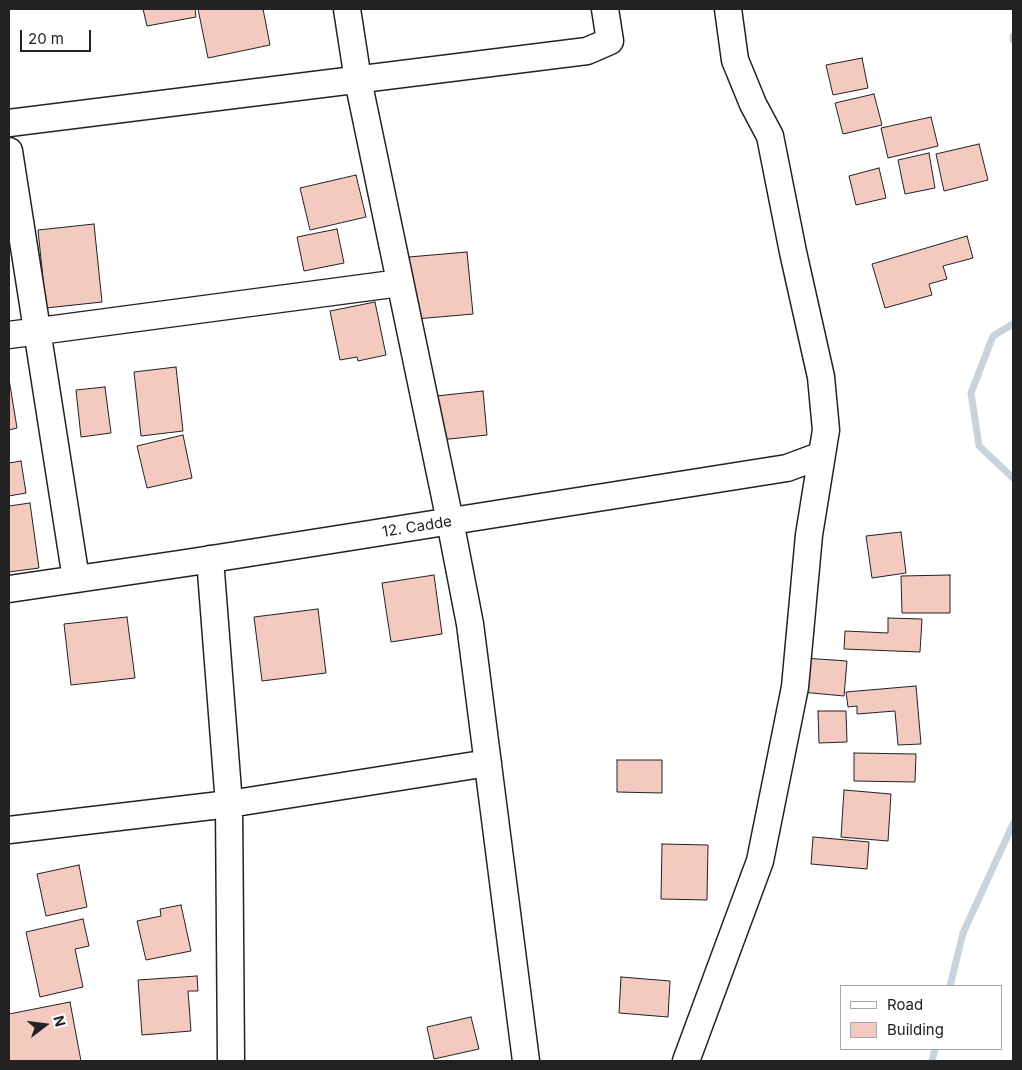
<!DOCTYPE html>
<html>
<head>
<meta charset="utf-8">
<style>
  body { margin:0 }
  #map { position:relative; width:1022px; height:1070px; overflow:hidden; background:#fff; font-family:Inter,sans-serif }
  canvas { display:block }
  .frame { position:absolute; inset:0; border:10px solid #222; pointer-events:none }
  .legend { position:absolute; left:840px; top:985px; width:162px; height:65px; box-sizing:border-box; background:#fff; border:1px solid #a7a7a7; margin:0; padding:6px 9px; list-style:none; font-size:15px; color:#222 }
  .legend li { display:flex; align-items:center; gap:10px; height:25px }
  .legend b { width:25px; border:1px solid #a7a7a7 }
  .north { position:absolute; left:20px; top:1000px; width:50px; height:50px; -webkit-text-stroke:4px #fff; paint-order:stroke; rotate:75deg; font-size:14px; font-weight:700; line-height:20px; text-align:center; color:#222 }
  .north::after { content:''; display:block; margin:auto; width:18px; height:22px; background:#222; clip-path:polygon(50% 0,100% 100%,50% 72%,0 100%) }
  .scale { position:absolute; left:20px; top:30px; width:71px; height:22px; box-sizing:border-box; border:2px solid #222; border-top:0; padding-left:6px; font-size:15px; line-height:18px; white-space:nowrap; color:#222; -webkit-text-stroke:4px #fff; paint-order:stroke }
</style>
</head>
<body>
<div id="map">
<canvas width="1022" height="1070"></canvas>
<div class="frame"></div>
<ul class="legend">
<li><b style="height:6px;background:#fff"></b>Road</li>
<li><b style="height:14px;background:#f3c9c0"></b>Building</li>
</ul>
<div class="north">N</div>
<div class="scale">20 m</div>
</div>
<script>
const c = document.querySelector('canvas').getContext('2d');
c.lineJoin = 'round';
const toPath = rows => new Path2D(rows.map(r => 'M' + r).join(''));
function trace(path, color, width, dash) { c.strokeStyle = color; c.lineWidth = width; c.lineCap = dash ? 'butt' : 'round'; c.setLineDash(dash || []); c.stroke(path); }
function fillPath(path, color) { c.fillStyle = color; c.fill(path, 'evenodd'); }
function label(font, color, halo, rows, align = 'center') {
  c.font = font + ' Inter,sans-serif'; c.lineWidth = 4; c.setLineDash([]); c.textBaseline = 'middle'; c.strokeStyle = halo; c.fillStyle = color; for (const [text, x, y, turn = 0] of rows) {
    c.save(); c.translate(x, y); c.rotate((+turn || 0) * Math.PI / 180); c.textAlign = isNaN(turn) ? turn : align; if (halo) c.strokeText(text, 0, 0); c.fillText(text, 0, 0); c.restore();
  }
}
const stream = toPath([
  [1013,36,1013,40],
  [1013,324,993,336,971,393,979,446,1013,478],
  [950,986,963,933,1013,824],
  [932,1061,935,1049]
]);
const building = toPath([
  [143,9,195,9,196,17,147,26,143,9],
  [198,9,263,9,270,45,208,58,198,9],
  [862,58,868,88,833,95,826,65,862,58],
  [874,94,882,125,843,134,835,103,874,94],
  [931,117,938,146,888,158,881,128,931,117],
  [979,144,988,180,944,191,936,154,979,144],
  [929,153,935,188,905,194,898,160,929,153],
  [879,168,886,198,856,205,849,176,879,168],
  [356,175,366,217,310,230,300,188,356,175],
  [94,224,102,302,46,308,38,230,94,224],
  [337,229,344,263,304,271,297,237,337,229],
  [967,236,973,258,943,266,947,279,929,284,932,295,885,308,872,264,967,236],
  [467,252,473,314,416,319,409,257,467,252],
  [375,302,386,355,358,361,357,357,340,360,330,311,375,302],
  [176,367,183,431,141,436,134,372,176,367],
  [9,379,17,428,9,430,9,379],
  [105,387,111,433,81,437,76,390,105,387],
  [483,391,487,435,440,440,436,396,483,391],
  [183,435,192,478,147,488,137,446,183,435],
  [21,461,26,493,9,496,9,463,21,461],
  [30,503,39,568,9,572,9,506,30,503],
  [901,532,906,573,872,578,866,536,901,532],
  [434,575,442,634,391,642,382,583,434,575],
  [950,575,950,613,902,613,901,576,950,575],
  [318,609,326,673,262,681,254,617,318,609],
  [127,617,135,678,71,685,64,624,127,617],
  [888,618,922,619,920,652,844,649,845,631,888,633,888,618],
  [804,658,847,661,844,696,801,692,804,658],
  [916,686,921,744,898,745,895,711,857,714,857,706,848,707,846,692,916,686],
  [818,711,846,711,847,742,819,743,818,711],
  [854,753,916,754,915,782,854,781,854,753],
  [617,760,662,760,662,793,617,792,617,760],
  [844,790,891,794,888,841,841,837,844,790],
  [813,837,869,842,867,869,811,864,813,837],
  [662,844,708,845,707,900,661,899,662,844],
  [79,865,87,907,46,916,37,874,79,865],
  [181,905,191,951,146,960,137,921,161,916,160,909,181,905],
  [83,919,89,946,75,949,83,987,40,997,26,932,83,919],
  [197,976,198,991,188,991,191,1031,142,1035,138,980,197,976],
  [621,977,670,981,668,1017,619,1013,621,977],
  [70,1002,81,1061,9,1061,9,1014,70,1002],
  [471,1017,479,1049,434,1059,427,1027,471,1017]
]);
const minor = toPath([
  [347,9,358,80,450,521,470,624,526,1061],
  [9,123,587,51,610,41,605,9],
  [9,151,76,579],
  [9,335,400,283],
  [210,559,229,804,231,1061],
  [9,589,186,563,787,468,822,455],
  [9,830,229,804,488,763],
  [686,1061,760,861,795,687,809,535,826,430,821,377,793,252,770,136,753,104,735,60,728,9]
]);
const streetNames = [
  ["12. Cadde",417,527,-9]
];
trace(stream, '#c7d3dd', 7);
fillPath(building, '#f3c9c0');
trace(building, '#222', 1);
trace(minor, '#222', 29);
trace(minor, '#fff', 26);
label('15px', '#222', '#fff', streetNames);
</script>
</body>
</html>
